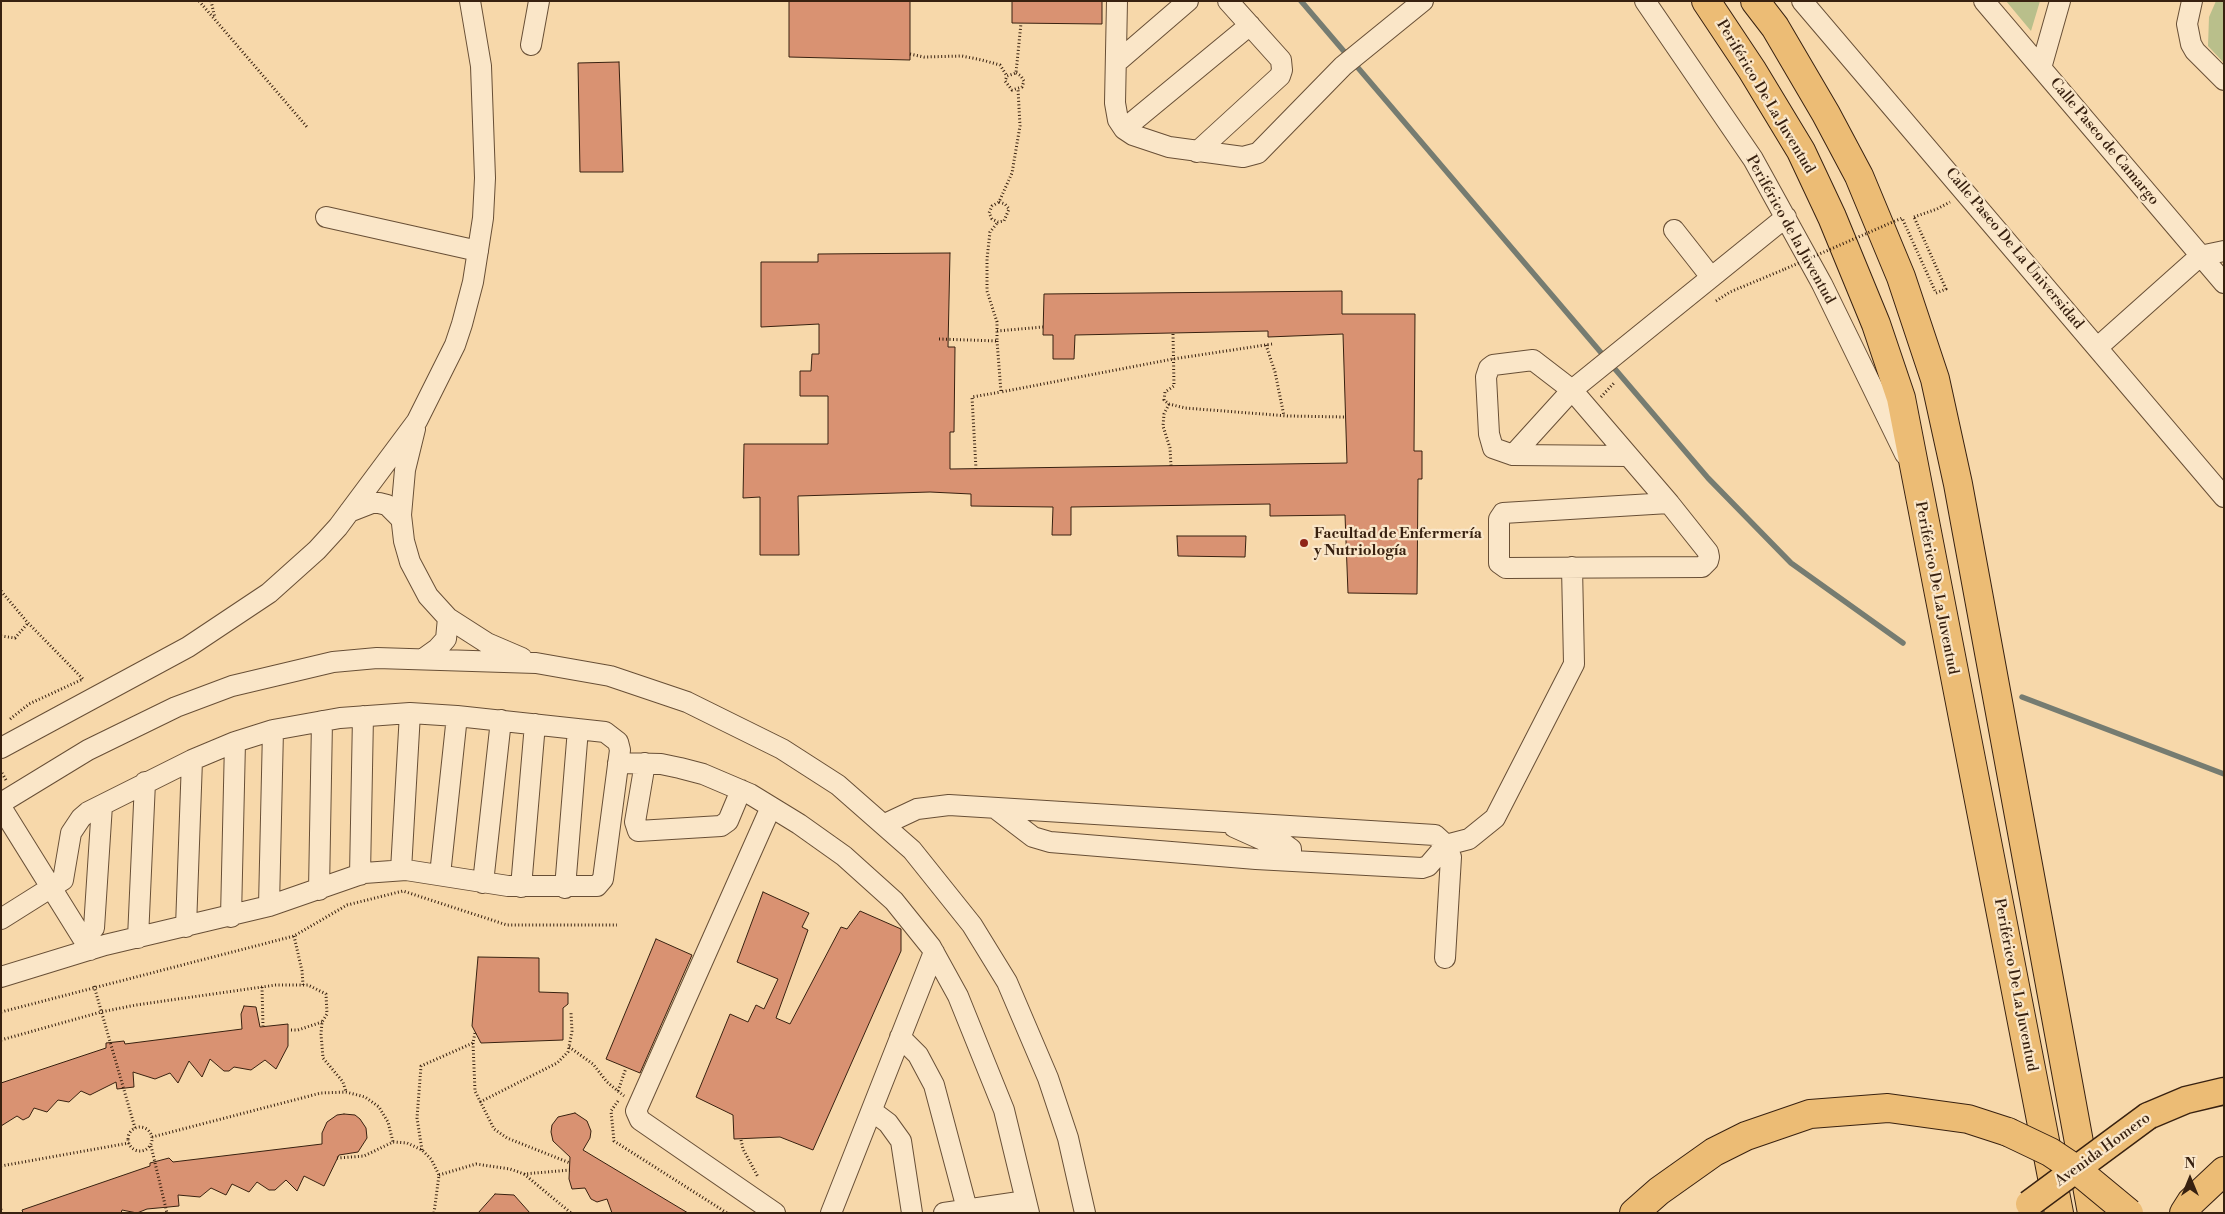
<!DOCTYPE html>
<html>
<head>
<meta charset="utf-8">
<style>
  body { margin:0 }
  #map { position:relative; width:2225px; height:1214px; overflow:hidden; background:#f7d8aa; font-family:"Libre Bodoni",serif }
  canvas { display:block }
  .frame { position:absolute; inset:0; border:2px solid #382110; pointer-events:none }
  .north { position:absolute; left:2165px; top:1154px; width:50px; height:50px; -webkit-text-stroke:4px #fae6c8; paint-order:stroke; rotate:0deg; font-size:14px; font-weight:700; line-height:20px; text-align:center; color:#382110 }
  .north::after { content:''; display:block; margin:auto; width:18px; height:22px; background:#382110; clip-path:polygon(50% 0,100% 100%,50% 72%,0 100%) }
</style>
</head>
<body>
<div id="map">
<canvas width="2225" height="1214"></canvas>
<div class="frame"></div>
<div class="north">N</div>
</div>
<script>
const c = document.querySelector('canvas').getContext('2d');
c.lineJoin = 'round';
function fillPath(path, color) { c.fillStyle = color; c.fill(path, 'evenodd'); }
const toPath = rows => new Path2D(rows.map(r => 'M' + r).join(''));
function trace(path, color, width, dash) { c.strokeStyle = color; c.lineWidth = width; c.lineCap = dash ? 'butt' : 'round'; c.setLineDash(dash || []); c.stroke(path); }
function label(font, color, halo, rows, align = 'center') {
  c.font = font + ' "Libre Bodoni",serif'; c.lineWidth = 4.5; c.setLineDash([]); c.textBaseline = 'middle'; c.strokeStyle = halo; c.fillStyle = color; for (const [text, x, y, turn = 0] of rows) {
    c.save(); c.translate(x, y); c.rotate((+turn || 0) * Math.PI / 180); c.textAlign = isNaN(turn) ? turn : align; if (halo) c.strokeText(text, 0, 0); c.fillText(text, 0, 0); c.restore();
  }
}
const green = toPath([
  [2006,1,2040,1,2031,31],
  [2216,1,2224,1,2224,63,2208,46,2209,17]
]);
const stream = toPath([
  [1301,1,1708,478,1791,563,1903,643],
  [2022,697,2224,774]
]);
const building = toPath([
  [789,1,910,1,910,60,789,57,789,1],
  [1012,1,1102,1,1102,24,1012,23,1012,1],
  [619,62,623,172,580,172,578,63,619,62],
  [950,253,948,347,955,347,954,432,950,432,950,469,1347,463,1343,334,1268,337,1268,331,1075,335,1074,359,1053,359,1053,335,1043,335,1044,294,1342,291,1342,314,1415,314,1414,451,1422,451,1422,479,1418,479,1417,594,1348,593,1345,515,1270,516,1270,504,1071,507,1071,535,1052,535,1053,507,971,506,971,494,930,492,798,496,799,555,760,555,760,497,743,498,744,444,828,444,828,396,800,396,800,371,811,371,812,354,819,354,819,324,761,327,761,262,818,262,818,254,950,253],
  [1177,536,1246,536,1245,557,1178,556,1177,536],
  [763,892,809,913,802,927,808,930,776,1018,790,1024,841,927,847,929,860,911,901,929,901,951,813,1150,780,1137,734,1139,733,1115,696,1097,730,1014,748,1022,756,1005,764,1009,778,979,737,962,763,892],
  [656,939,692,955,640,1073,606,1059,656,939],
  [478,957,539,958,539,992,568,993,568,1004,563,1008,563,1040,481,1043,472,1026,478,957],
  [244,1006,256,1007,260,1027,288,1024,288,1046,276,1069,265,1060,251,1070,234,1067,229,1071,224,1071,210,1059,202,1077,189,1061,178,1083,170,1073,155,1079,133,1072,134,1087,117,1089,116,1082,90,1095,81,1091,69,1102,58,1100,47,1112,34,1108,29,1117,23,1120,17,1116,1,1126,1,1083,106,1048,106,1043,124,1041,125,1044,242,1029,241,1014,244,1006],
  [575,1113,587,1121,591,1131,590,1138,583,1150,688,1213,612,1213,607,1199,597,1202,591,1199,585,1188,572,1189,569,1179,570,1157,553,1141,551,1132,552,1125,558,1117,575,1113],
  [344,1114,355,1115,360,1119,366,1128,367,1138,358,1152,339,1155,324,1186,304,1176,297,1191,286,1180,275,1190,269,1190,257,1182,249,1192,232,1184,226,1195,211,1188,200,1197,178,1195,179,1206,147,1209,137,1213,122,1210,121,1213,23,1213,22,1210,150,1166,150,1163,169,1158,173,1162,322,1144,322,1133,327,1122,337,1115,344,1114],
  [495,1194,514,1195,530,1213,478,1213,495,1194]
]);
const path = toPath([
  [199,1,307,127],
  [211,1,215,18],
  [910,54,924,57,962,56,982,60,1000,65,1007,76],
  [1016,73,1021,76,1024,81,1022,87,1012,90,1005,81,1007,76,1016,73,1021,23],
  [999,202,1005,204,1009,209,1004,221,998,222,992,219,989,213,992,206,999,202,1012,173,1020,126,1018,89],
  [1914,217,1937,209,1950,202],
  [1716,301,1730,292,1785,269],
  [997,331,1043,327],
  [1173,334,1174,386,1165,392,1164,400,1169,404,1185,408,1288,416,1345,417],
  [939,339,997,341,997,322,987,291,987,259,990,232,998,222],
  [997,341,1001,392,1173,359,1272,344],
  [1266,345,1275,372,1284,416],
  [1601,397,1614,383],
  [1169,404,1164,414,1163,426,1170,448,1171,466],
  [976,469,972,397,1001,392],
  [1,591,28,623,83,679,29,704,9,720],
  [1,636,15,638,28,623],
  [2,773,6,780],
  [294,936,302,971,303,985],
  [94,986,135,1128],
  [262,987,263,1026],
  [1,1012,294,936,347,905,403,891,507,925,617,925],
  [291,1030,298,1030,322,1022],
  [1,1040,101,1012,136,1005,276,985,308,985,326,994,327,1014,322,1022,321,1034,323,1058,343,1082,346,1092],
  [473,1043,475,1091,494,1129,507,1138,570,1163],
  [569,1047,593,1064,607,1082,624,1096],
  [618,1091,626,1068],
  [618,1101,611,1111,614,1141,727,1213],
  [480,1102,557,1063,568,1052,572,1031,571,1013],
  '128 1139a12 12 0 1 1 24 0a12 12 0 1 1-24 0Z',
  [152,1137,321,1093,346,1092,365,1097,379,1107,388,1122,393,1142],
  [741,1140,743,1149,758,1177],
  [151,1146,167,1213],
  [422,1150,417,1118,421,1066,473,1043,475,1033],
  [337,1158,364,1156,393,1142,407,1143,422,1150,431,1159,439,1175,434,1213],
  [1,1166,129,1143],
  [524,1174,571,1213],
  [439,1175,476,1164,510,1169,524,1174,570,1170],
  [1,1209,2,1213]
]);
const minor = toPath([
  [1117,1,1115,103,1118,120,1124,129,1133,135,1169,147,1243,157,1258,153,1343,66,1423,1],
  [1645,1,1753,159,1822,284,1905,454],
  [1802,1,2224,497],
  [1984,1,2224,283],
  [2192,1,2187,24,2191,44,2195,51,2224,80],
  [531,45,539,1],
  [1116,63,1188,1],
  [2041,68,2060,1],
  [1124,129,1250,25],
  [1197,152,1280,76,1282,70,1281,60,1228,1],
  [326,217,478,251],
  [1674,230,1711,277],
  [2098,347,2200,256,2224,251],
  [415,429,405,470,401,515,404,541,410,562,428,596,448,618,487,643,522,658],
  [1513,455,1572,390,1786,217],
  [1628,456,1513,455,1493,448,1489,434,1486,377,1489,368,1493,365,1533,360,1572,390,1669,503,1708,552,1709,557,1708,561,1702,567,1506,568,1499,563,1499,519,1503,513,1669,503],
  [349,512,372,503,379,503,387,505,401,519],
  [423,659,437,649,446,639,448,618],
  [1,748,188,647,269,593,317,550,338,527,417,421,455,345,462,324,473,282,483,218,485,178,481,66,470,1],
  [618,763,661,764,680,768,703,774,750,794,799,824,844,856,894,901,931,947,958,996,1004,1110,1029,1213],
  [645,763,635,822,638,831,721,826,728,821,741,790],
  [1,803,88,750,176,707,232,686,333,662,377,658,536,663,610,676,687,702,782,749,838,785,912,850,972,925,1007,982,1048,1078,1068,1138,1085,1213],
  [1,807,90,950],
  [771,807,636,1111,640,1120,775,1213],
  [995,808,1033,837,1050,842,1256,859,1422,868,1428,866,1446,845,1469,839,1495,818,1574,664,1572,567],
  [885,824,917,809,949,805,1435,835,1446,845,1451,857,1445,958],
  [1234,827,1263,840,1284,844,1291,849,1291,860],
  [401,870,410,713],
  [360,875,363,716],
  [440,875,457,716],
  [483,883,501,720],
  [521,887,535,724],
  [565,888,578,729],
  [319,890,322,721],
  [269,906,273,730],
  [231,917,235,742],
  [1,919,63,880,71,833,81,818,88,812,192,760,235,742,273,730,340,718,410,713,457,716,605,732,618,742,620,750,603,879,597,886,508,886,406,870,364,873,269,906,105,945,1,977],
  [186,927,192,760],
  [83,938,94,928,102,805],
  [138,938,145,782],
  [900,1037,918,1055,934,1085,967,1209],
  [872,1111,888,1123,901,1141,912,1213],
  [831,1213,934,952],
  [944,1213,1026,1201]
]);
const major = toPath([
  [2148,1116,2186,1100,2224,1091]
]);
const highway = toPath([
  [1706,1,1752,70,1801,151,1832,217,1876,324,1901,398,2059,1213],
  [1755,1,1775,27,1826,114,1859,176,1901,277,1935,379,1958,484,2092,1213],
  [1634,1213,1659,1191,1714,1152,1746,1136,1810,1114,1888,1108,1968,1119,2008,1132],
  [2184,1213,2191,1202,2224,1171]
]);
const pathBridge = toPath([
  [1785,269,1902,218,1936,293,1946,289,1914,217]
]);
const majorBridge = toPath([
  [2029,1204,2148,1116]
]);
const highwayBridge = toPath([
  [2008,1132,2050,1152,2077,1170,2129,1213]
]);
const markers = [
  [1304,543,5,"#8f2418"]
];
const streetNames = [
  ["Periférico De La Juventud",1765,97,59],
  ["Calle Paseo de Camargo",2104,142,50],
  ["Periférico de la Juventud",1790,230,61],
  ["Calle Paseo De La Universidad",2014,249,50],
  ["Periférico De La Juventud",1936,588,79],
  ["Periférico De La Juventud",2015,985,79],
  ["Avenida Homero",2103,1150,-36]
];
const poiNames = [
  ["Facultad de Enfermería",1314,534],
  ["y Nutriología",1314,551]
];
fillPath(green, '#b9bf8b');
trace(stream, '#767c71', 5.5);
fillPath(building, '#d99272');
trace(building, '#382110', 1);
trace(minor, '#684f36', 22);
trace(major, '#382110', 29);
trace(highway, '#382110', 30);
trace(path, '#382110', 3, [1, 2.5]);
trace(minor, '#fae6c8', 20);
trace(major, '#ecbc75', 26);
trace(highway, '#ecbc75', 28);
trace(majorBridge, '#382110', 29, []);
trace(highwayBridge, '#382110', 30, []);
trace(pathBridge, '#382110', 3, [1, 2.5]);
trace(majorBridge, '#ecbc75', 26);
trace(highwayBridge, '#ecbc75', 28);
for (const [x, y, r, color] of markers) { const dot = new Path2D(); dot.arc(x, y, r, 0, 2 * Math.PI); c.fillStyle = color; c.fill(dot); trace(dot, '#fae6c8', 2); }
label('15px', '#382110', '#fae6c8', streetNames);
label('bold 15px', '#382110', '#fae6c8', poiNames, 'left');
</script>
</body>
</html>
